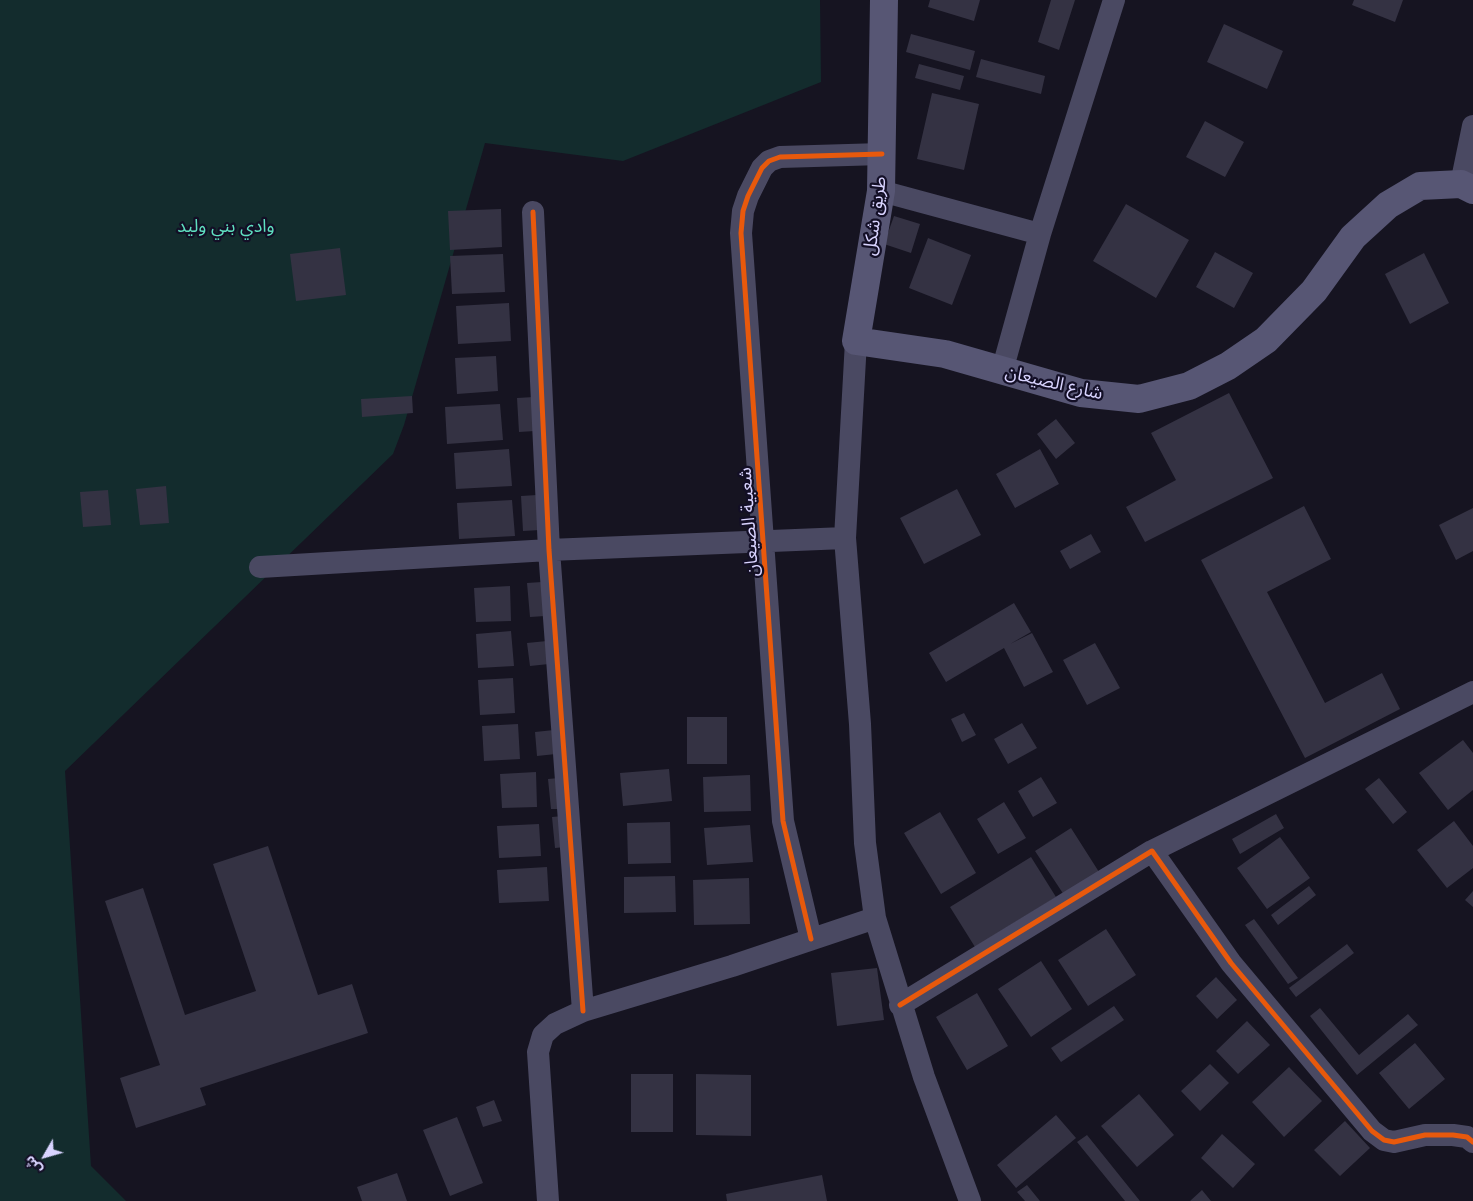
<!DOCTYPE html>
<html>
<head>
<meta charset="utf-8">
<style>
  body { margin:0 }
  #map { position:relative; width:1473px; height:1201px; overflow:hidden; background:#161421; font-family:Mulish,"Noto Sans Arabic",sans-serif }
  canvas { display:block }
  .north { position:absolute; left:20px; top:1131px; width:50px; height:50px; -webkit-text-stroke:4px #130f26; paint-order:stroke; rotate:232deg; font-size:14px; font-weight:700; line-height:20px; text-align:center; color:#d9d4ff }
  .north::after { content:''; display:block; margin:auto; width:18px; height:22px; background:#d9d4ff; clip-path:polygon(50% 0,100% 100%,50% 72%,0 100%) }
</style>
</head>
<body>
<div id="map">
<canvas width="1473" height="1201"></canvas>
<div class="north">ش</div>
</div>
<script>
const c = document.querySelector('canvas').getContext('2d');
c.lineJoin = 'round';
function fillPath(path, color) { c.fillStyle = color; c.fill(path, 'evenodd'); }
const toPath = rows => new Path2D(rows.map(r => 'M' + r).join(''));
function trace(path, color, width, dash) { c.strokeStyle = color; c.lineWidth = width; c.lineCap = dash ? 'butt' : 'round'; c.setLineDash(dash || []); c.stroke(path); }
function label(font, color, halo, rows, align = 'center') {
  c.font = font + ' Mulish,"Noto Sans Arabic",sans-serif'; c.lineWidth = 4.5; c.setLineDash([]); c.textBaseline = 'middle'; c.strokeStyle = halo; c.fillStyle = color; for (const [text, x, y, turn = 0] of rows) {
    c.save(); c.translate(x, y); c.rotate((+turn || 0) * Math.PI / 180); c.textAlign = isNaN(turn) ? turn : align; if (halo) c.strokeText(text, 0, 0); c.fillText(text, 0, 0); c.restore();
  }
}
const green = toPath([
  [0,0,820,0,821,82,623,161,485,143,404,425,393,454,65,771,91,1166,126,1201,0,1201]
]);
const building = toPath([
  [930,0,980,0,974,21,928,7],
  [1051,0,1075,0,1059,50,1038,42],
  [1354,0,1403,0,1395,22,1352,5],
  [1224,24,1283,51,1267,89,1207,62],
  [911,34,975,51,970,70,906,52],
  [981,59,1045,76,1041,94,976,77],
  [919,64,964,76,960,90,915,78],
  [932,93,979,104,964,170,917,159],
  [1205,121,1244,142,1225,177,1186,157],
  [1126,204,1189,240,1156,298,1093,261],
  [501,209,502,247,450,250,448,211],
  [894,216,920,224,911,253,884,244],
  [928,238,971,255,952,305,909,288],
  [340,248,346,295,296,301,290,254],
  [1215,252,1253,273,1234,308,1196,287],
  [1424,253,1449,303,1410,324,1385,274],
  [503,254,505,292,452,294,450,256],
  [509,303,511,341,458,344,456,306],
  [496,356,498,391,457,394,455,358],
  [1229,393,1273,478,1145,542,1126,507,1176,480,1151,433],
  [412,396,413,413,362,417,361,399],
  [534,397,535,431,519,432,517,398],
  [500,404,503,440,447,444,445,407],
  [1056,419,1075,443,1056,459,1037,434],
  [509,449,512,486,456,489,454,453],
  [1040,449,1059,484,1015,508,996,474],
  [166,486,169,523,140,525,136,489],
  [957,489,981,535,924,564,900,518],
  [108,490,111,525,83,527,80,492],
  [537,495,540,530,523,531,521,496],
  [512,500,515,536,459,539,457,503],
  [1304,506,1331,559,1267,592,1325,703,1382,673,1400,709,1305,758,1201,560],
  [1473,508,1473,551,1456,560,1439,525],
  [1091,534,1101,552,1070,569,1060,551],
  [542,582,545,616,530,617,527,583],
  [510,586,511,621,476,622,474,588],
  [1014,603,1031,632,1010,644,1032,633,1053,672,1024,687,1004,648,946,682,929,653],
  [511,631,514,666,478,668,476,634],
  [547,641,549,664,530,666,527,643],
  [1095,643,1120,688,1087,705,1063,660],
  [513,678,515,713,480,715,478,680],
  [964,713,976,735,962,742,951,719],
  [687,717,727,717,727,764,687,764],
  [1022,723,1037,748,1008,764,994,739],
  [518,724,520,759,484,761,482,726],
  [554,730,556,754,537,756,535,732],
  [1463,740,1473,753,1473,790,1448,810,1419,773],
  [669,769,672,801,623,806,620,773],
  [536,772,537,807,502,808,500,774],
  [750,775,751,811,704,812,703,777],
  [1041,777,1057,803,1033,817,1018,791],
  [559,778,561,809,551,809,548,779],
  [1379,778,1407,812,1393,824,1365,789],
  [1004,802,1026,838,998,854,977,819],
  [940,812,976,873,941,894,904,833],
  [1276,814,1284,828,1240,854,1232,839],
  [563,816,565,847,555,848,552,817],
  [1454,821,1473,846,1473,868,1447,888,1417,850],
  [670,822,671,863,628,864,627,823],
  [539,824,541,856,499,858,497,826],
  [750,825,753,862,707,865,704,828],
  [1071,828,1099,872,1064,895,1035,851],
  [1280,837,1310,878,1267,909,1237,868],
  [268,846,318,995,352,984,368,1033,200,1088,206,1105,136,1128,120,1078,160,1065,105,901,143,888,185,1015,256,991,213,864],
  [1031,857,1056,897,975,947,950,907],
  [547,867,549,901,499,903,497,870],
  [675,876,676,912,624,913,624,877],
  [749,878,750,924,694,925,693,880],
  [1309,886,1316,895,1278,925,1271,915],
  [1473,891,1473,907,1465,900],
  [1254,919,1298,978,1288,984,1245,925],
  [1106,929,1136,975,1088,1006,1058,960],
  [1347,944,1354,953,1296,997,1289,988],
  [1041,961,1072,1009,1031,1037,998,989],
  [877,968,884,1020,837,1026,831,973],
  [1216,977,1237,1000,1217,1019,1196,996],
  [977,993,1008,1046,967,1070,936,1017],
  [1114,1006,1124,1020,1061,1062,1051,1048],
  [1320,1008,1359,1055,1408,1014,1418,1025,1357,1075,1310,1016],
  [1247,1021,1270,1045,1238,1074,1216,1051],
  [1415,1043,1445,1079,1409,1109,1379,1073],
  [1210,1064,1229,1083,1200,1111,1181,1091],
  [1289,1067,1322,1101,1284,1137,1252,1102],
  [631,1074,673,1074,673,1132,631,1132],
  [696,1074,751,1075,751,1136,696,1135],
  [1139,1094,1174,1135,1137,1167,1101,1126],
  [494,1100,502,1121,483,1127,476,1107],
  [1056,1115,1076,1138,1016,1188,997,1165],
  [457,1117,483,1183,450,1196,423,1130],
  [1345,1121,1370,1148,1340,1176,1314,1150],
  [1222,1134,1255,1164,1233,1188,1201,1158],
  [1087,1135,1140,1201,1125,1201,1077,1142],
  [397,1173,407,1201,362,1201,357,1187],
  [822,1175,827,1201,727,1201,726,1194],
  [1027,1185,1040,1201,1025,1201,1017,1192],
  [1202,1190,1211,1201,1190,1201]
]);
const minor = toPath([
  [1461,184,1473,126],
  [881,191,1040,234],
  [533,212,549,550,583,1011],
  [856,341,845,538,860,724,865,843,875,918,924,1077,970,1201],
  [1002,371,1040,234,1114,0],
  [260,567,549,550,845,538],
  [1152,851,1473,692],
  [811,939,783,821,741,233,743,211,748,196,762,168,769,161,780,157,882,154],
  [900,1005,1152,851,1231,963,1372,1131,1384,1140,1394,1142,1425,1135,1453,1135,1467,1137,1473,1142],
  [548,1201,538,1052,543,1035,555,1024,583,1011,732,966,875,918]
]);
const secondary = toPath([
  [884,0,881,191,856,341,945,354,1081,393,1139,399,1189,386,1228,366,1266,340,1314,291,1353,237,1388,205,1420,186,1461,184,1473,190]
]);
const cycleway = toPath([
  [533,212,549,550,583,1011],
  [811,939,783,821,741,233,743,211,748,196,762,168,769,161,780,157,882,154],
  [900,1005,1152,851,1231,963,1372,1131,1384,1140,1394,1142,1425,1135,1453,1135,1467,1137,1473,1142]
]);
const streetNames = [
  ["طريق شكل",875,216,-82],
  ["شارع الصيعان",1054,383,13],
  ["شعبية الصيعان",749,522,-94]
];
const parkNames = [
  ["وادي بني وليد",226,227]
];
fillPath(green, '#132c2d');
fillPath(building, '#343243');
trace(minor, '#4a4962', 22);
trace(secondary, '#575674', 28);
trace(cycleway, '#e8590c', 5);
label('18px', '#d9d4ff', '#130f26', streetNames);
label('18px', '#5fe0c0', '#130f26', parkNames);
</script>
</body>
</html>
